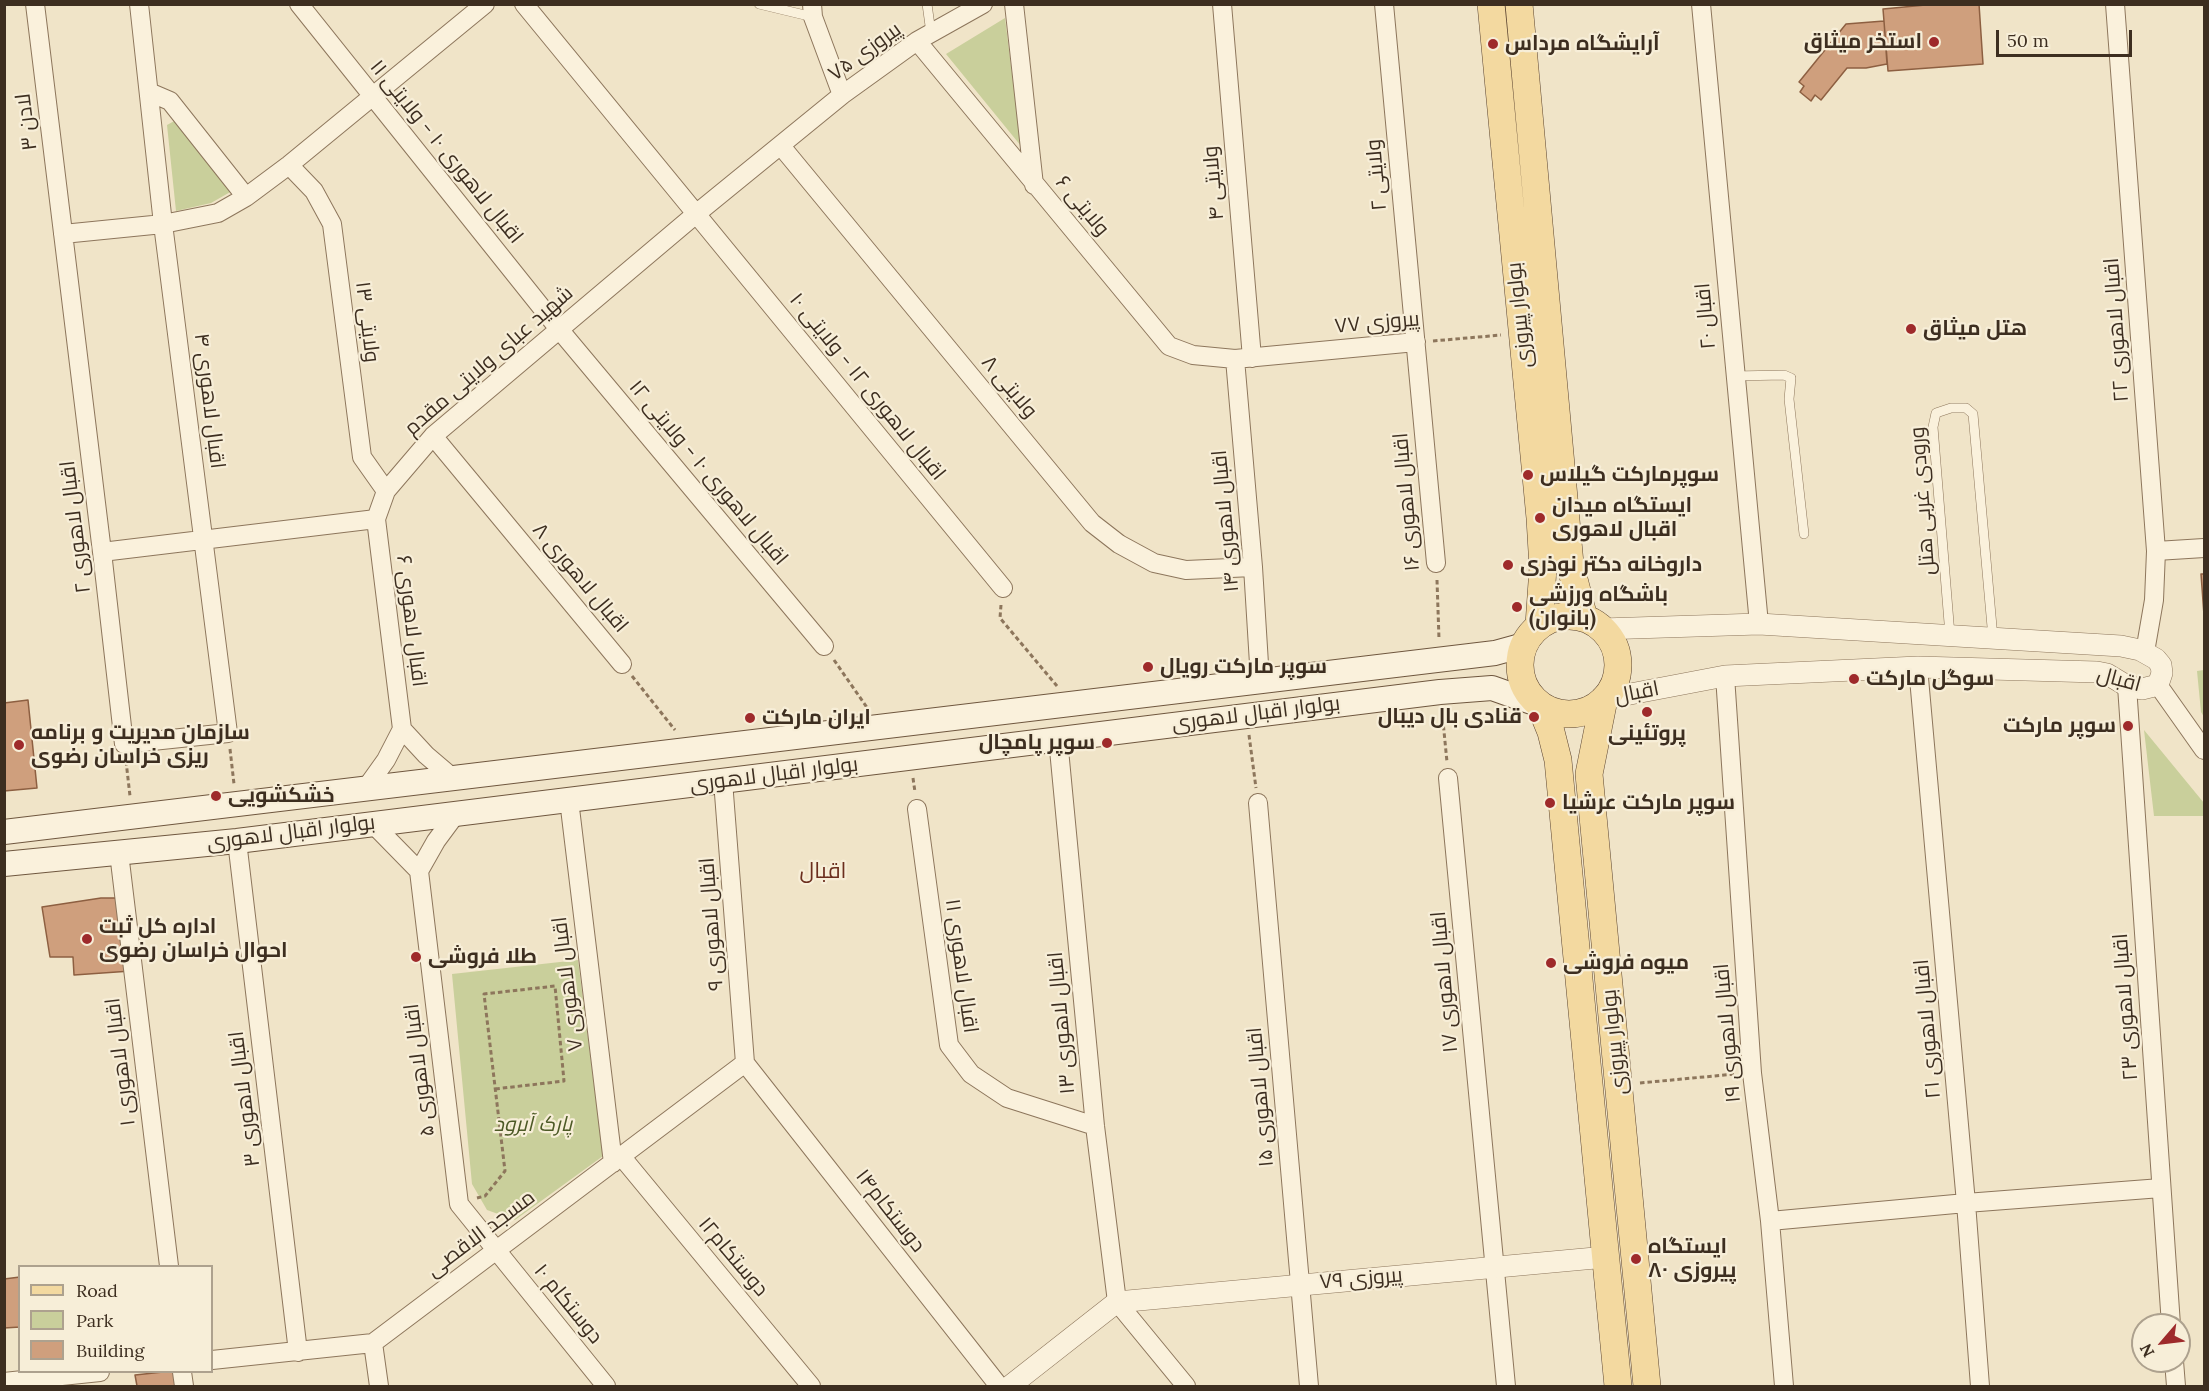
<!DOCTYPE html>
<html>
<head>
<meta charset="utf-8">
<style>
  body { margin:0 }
  #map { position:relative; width:2209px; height:1391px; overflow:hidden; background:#f0e4c8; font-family:Lora,serif }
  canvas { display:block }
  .frame { position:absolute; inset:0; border:6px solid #3d2e20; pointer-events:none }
  .legend { position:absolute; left:18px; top:1265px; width:195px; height:108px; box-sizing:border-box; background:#f7eed8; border:2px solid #ada18e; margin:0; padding:8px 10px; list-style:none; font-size:18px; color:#3d2e20 }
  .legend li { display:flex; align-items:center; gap:12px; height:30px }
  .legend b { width:30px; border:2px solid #ada18e }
  .north { position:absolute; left:2131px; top:1313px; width:60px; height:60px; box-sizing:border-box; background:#f7eed8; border:2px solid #ada18e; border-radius:50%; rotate:242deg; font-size:16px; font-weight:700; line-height:24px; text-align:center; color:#3d2e20 }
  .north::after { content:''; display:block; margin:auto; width:21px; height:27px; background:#9e2a2b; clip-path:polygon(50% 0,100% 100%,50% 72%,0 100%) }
  .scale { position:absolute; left:1996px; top:30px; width:136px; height:27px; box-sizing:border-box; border:3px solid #3d2e20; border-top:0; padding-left:8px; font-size:18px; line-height:21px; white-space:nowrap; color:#3d2e20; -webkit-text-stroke:4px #f7eed8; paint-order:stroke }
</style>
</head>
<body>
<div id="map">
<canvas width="2209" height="1391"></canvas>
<div class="frame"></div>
<ul class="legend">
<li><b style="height:8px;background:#f3d9a0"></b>Road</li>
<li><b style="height:16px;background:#c9cf9b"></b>Park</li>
<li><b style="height:16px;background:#cf9f7d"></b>Building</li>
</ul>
<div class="north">N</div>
<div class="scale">50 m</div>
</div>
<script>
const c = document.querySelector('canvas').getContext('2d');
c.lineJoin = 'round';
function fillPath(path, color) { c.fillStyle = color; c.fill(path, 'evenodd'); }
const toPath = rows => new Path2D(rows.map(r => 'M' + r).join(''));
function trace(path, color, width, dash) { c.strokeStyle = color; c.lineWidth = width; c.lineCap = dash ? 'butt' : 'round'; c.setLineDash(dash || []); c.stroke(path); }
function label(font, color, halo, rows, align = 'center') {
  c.font = font + ' Lora,Cairo,serif'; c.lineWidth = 4.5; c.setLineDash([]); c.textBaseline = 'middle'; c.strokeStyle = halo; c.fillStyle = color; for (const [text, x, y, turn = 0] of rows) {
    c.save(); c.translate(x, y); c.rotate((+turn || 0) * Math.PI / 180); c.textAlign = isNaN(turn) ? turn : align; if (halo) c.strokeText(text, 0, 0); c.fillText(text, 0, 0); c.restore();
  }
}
const green = toPath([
  [1005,18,1021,146,946,54],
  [178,119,232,191,211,203,176,211,167,125],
  [2204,670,2204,717,2201,712,2197,671],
  [2144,730,2204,803,2204,816,2154,816],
  [578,960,603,1156,515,1220,487,1210,472,1184,452,974]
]);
const building = toPath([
  [1936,4,1979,4,1983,64,1888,71,1883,9,1936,4],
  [1884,21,1887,64,1866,68,1847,68,1821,100,1815,95,1811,101,1800,92,1804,86,1799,82,1846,24,1884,21],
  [2201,574,2204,574,2204,615,2201,574],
  [28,700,37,788,4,791,4,703,28,700],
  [101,898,115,898,122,907,131,971,74,975,73,957,50,957,42,907,101,898],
  [20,1277,20,1327,4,1328,4,1279,20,1277],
  [163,1372,180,1372,182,1386,137,1386,135,1375,163,1372]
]);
const path = toPath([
  [1433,341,1501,335],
  [1437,580,1439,639],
  [1001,605,1000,618,1057,686],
  [834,660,868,709],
  [632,676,675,730],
  [1442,711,1447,762],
  [1249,735,1256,788],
  [230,749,234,784],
  [126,761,130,796],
  [913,778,915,792],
  [1640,1083,1735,1074],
  [477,1198,485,1196,505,1171,484,994,555,986,564,1081,495,1089]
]);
const service = toPath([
  [759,4,813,17],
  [927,4,931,33],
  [1734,376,1784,375,1791,378,1789,399,1804,534],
  [1950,635,1933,427,1936,413,1951,408,1966,408,1973,414,1993,638]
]);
const minor = toPath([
  [35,4,102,552,124,744,228,733,163,224,139,4],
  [299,4,558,328,824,646],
  [524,4,1003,588],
  [812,4,813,17,842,95],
  [1014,4,1034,185],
  [1222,4,1252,358],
  [1384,4,1436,563],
  [1701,4,1759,624],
  [2115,4,2156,551,2154,600,2145,652],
  [917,41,1169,346,1193,355,1235,359,1416,342],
  [149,92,170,101,246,197],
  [781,146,1092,523,1119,544,1154,563,1186,570,1253,567],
  [289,165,314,191,332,224,362,457,386,491],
  [63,234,163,224,218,213,246,197,289,165,485,4],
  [1235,359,1253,567,1260,680],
  [433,436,622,664],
  [2156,551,2204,548],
  [102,552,376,519],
  [1918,667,1966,1203,1980,1386],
  [1725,676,1752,1073,1770,1221,1784,1386],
  [2158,685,2204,750],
  [2127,686,2171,1325],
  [402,729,376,519,386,491,433,436,696,214,842,95,917,41,983,4],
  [402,729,426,755,453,778],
  [1058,739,1095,1126,1117,1302,1186,1386],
  [1448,778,1506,1386],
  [723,781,745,1063],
  [366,788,386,760,402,729],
  [569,800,613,1163],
  [1258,803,1309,1386],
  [917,809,949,1045,971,1074,1007,1098,1095,1126],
  [373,824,419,871,459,1204,606,1386],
  [237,841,298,1352],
  [119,853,169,1266],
  [419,871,436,841,456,814],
  [745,1063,999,1386],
  [621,1156,811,1386],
  [1770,1221,1966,1203,2161,1188],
  [373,1343,379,1386],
  [212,1360,373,1343,745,1063],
  [2174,1361,2176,1386],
  [182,1372,184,1386],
  [4,1382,100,1372]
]);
const tertiary = toPath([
  [1602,629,1759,624,2121,646,2140,650,2156,659,2161,665,2162,673,2158,685,2142,689,2127,686,2107,674,2097,672,1918,667,1725,676,1604,699],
  [1010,1386,1117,1302,1606,1257]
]);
const secondary = toPath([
  [4,832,1495,653,1524,645],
  [4,864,237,841,1440,692,1492,688,1540,705]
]);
const primary = toPath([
  [1491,4,1540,518,1543,568,1539,625],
  [1519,4,1570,564,1584,618],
  '1520 665a49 49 0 1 1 98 0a49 49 0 1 1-98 0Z',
  [1604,699,1589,774,1647,1386],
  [1540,705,1551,732,1558,760,1618,1386]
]);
const markers = [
  [1934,42,6,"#9e2a2b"],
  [1493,44,6,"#9e2a2b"],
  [1911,329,6,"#9e2a2b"],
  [1528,475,6,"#9e2a2b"],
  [1540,518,6,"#9e2a2b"],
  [1508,565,6,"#9e2a2b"],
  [1517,607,6,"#9e2a2b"],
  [1148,667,6,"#9e2a2b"],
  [1854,679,6,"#9e2a2b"],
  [1647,712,6,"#9e2a2b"],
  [1534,717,6,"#9e2a2b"],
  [750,718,6,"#9e2a2b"],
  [2128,726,6,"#9e2a2b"],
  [1107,743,6,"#9e2a2b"],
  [19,745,6,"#9e2a2b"],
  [216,796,6,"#9e2a2b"],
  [1550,803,6,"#9e2a2b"],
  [87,939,6,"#9e2a2b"],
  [416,957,6,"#9e2a2b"],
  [1551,963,6,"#9e2a2b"],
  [1636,1259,6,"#9e2a2b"]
];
const poiNames = [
  ["استخر میثاق",1922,42,"right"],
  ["آرایشگاه مرداس",1505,44],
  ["هتل میثاق",1923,329],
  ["سوپرمارکت گیلاس",1540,475],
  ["ایستگاه میدان",1552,506],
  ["اقبال لاهوری",1552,530],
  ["داروخانه دکتر نوذری",1520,565],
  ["باشگاه ورزشی",1529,595],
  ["(بانوان)",1529,619],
  ["سوپر مارکت رویال",1160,667],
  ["سوگل مارکت",1866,679],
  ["قنادی بال دیبال",1522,717,"right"],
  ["ایران مارکت",762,718],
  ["سوپر مارکت",2116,726,"right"],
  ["سازمان مدیریت و برنامه",31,733],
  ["ریزی خراسان رضوی",31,757],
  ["پروتئینی",1647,734,"center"],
  ["سوپر‌ پامچال",1095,743,"right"],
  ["خشکشویی",228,796],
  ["سوپر مارکت عرشیا",1562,803],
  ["اداره کل ثبت",99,927],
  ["احوال خراسان رضوی",99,951],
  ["طلا فروشی",428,957],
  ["میوه فروشی",1563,963],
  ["ایستگاه",1648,1247],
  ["پیروزی ۸۰",1648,1271]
];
const streetNames = [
  ["پیروزی ۷۵",865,52,-36],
  ["لادن ۳",27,122,-97],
  ["اقبال لاهوری ۱۰ - ولایتی ۱۱",446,152,51],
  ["ولایتی ۲",1377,175,-95],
  ["ولایتی ۴",1214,183,-95],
  ["ولایتی ۶",1082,206,50],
  ["بولوار پیروزی",1520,315,-96],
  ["اقبال ۲۰",1706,316,-95],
  ["ولایتی ۱۳",367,322,83],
  ["پیروزی ۷۷",1377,323,-5],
  ["اقبال لاهوری ۲۲",2117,330,-94],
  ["شهید عبای ولایتی مقدم",489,361,-41],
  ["اقبال لاهوری ۱۲ - ولایتی ۱۰",867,387,51],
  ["ولایتی ۸",1009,387,50],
  ["اقبال لاهوری ۴",209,401,83],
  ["اقبال لاهوری ۱۰ - ولایتی ۱۲",708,473,50],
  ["ورودی غربی هتل",1923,501,-94],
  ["اقبال لاهوری ۱۶",1407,502,-95],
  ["اقبال لاهوری ۱۴",1226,521,-95],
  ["اقبال لاهوری ۲",76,527,-97],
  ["اقبال لاهوری ۸",580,578,50],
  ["اقبال لاهوری ۶",411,621,83],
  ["اقبال",2119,680,15],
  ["اقبال",1637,693,-11],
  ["بولوار اقبال لاهوری",1256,714,-7],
  ["بولوار اقبال لاهوری",774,775,-7],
  ["بولوار اقبال لاهوری",291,833,-7],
  ["اقبال لاهوری ۹",712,924,-94],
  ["اقبال لاهوری ۱۱",961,966,82],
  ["اقبال لاهوری ۱۷",1445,982,-95],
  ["اقبال لاهوری ۷",568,984,-97],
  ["اقبال لاهوری ۲۳",2126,1007,-94],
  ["اقبال لاهوری ۱۳",1062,1023,-95],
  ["اقبال لاهوری ۲۱",1928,1029,-95],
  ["اقبال لاهوری ۱۹",1728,1033,-95],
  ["بولوار پیروزی",1615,1042,-96],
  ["اقبال لاهوری ۱",121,1062,-97],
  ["اقبال لاهوری ۵",420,1070,-97],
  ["اقبال لاهوری ۱۵",1261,1097,-95],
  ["اقبال لاهوری ۳",245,1099,-97],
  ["دوستکام۱۴",890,1211,52],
  ["مسجد الاقصی",481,1234,-37],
  ["دوستکام۱۲",733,1257,50],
  ["پیروزی ۷۹",1361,1279,-5],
  ["دوستکام ۱۰",568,1304,51]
];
const parkNames = [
  ["پارک آبرود",533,1125]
];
const neighbourhoodNames = [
  ["اقبال",823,872]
];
fillPath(green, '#c9cf9b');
fillPath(building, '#cf9f7d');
trace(building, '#8d5f41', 1.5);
trace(service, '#8d765c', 10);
trace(minor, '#8d765c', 20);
trace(tertiary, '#8d765c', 22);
trace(secondary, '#6f573f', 26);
trace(primary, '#5b4430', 28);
trace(path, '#8d765c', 3, [4.5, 3]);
trace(service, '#faf1dc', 9);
trace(minor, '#faf1dc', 18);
trace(tertiary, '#faf1dc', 21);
trace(secondary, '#faf1dc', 24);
trace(primary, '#f3d9a0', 27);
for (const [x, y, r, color] of markers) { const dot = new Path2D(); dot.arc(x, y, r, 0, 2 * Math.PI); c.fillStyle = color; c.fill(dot); trace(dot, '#f7eed8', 2); }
label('bold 21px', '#3d2e20', '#f7eed8', poiNames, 'left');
label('21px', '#3d2e20', '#f7eed8', streetNames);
label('italic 21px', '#4d5a26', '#f7eed8', parkNames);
label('22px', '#6b2e1e', '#f7eed8', neighbourhoodNames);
</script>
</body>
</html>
